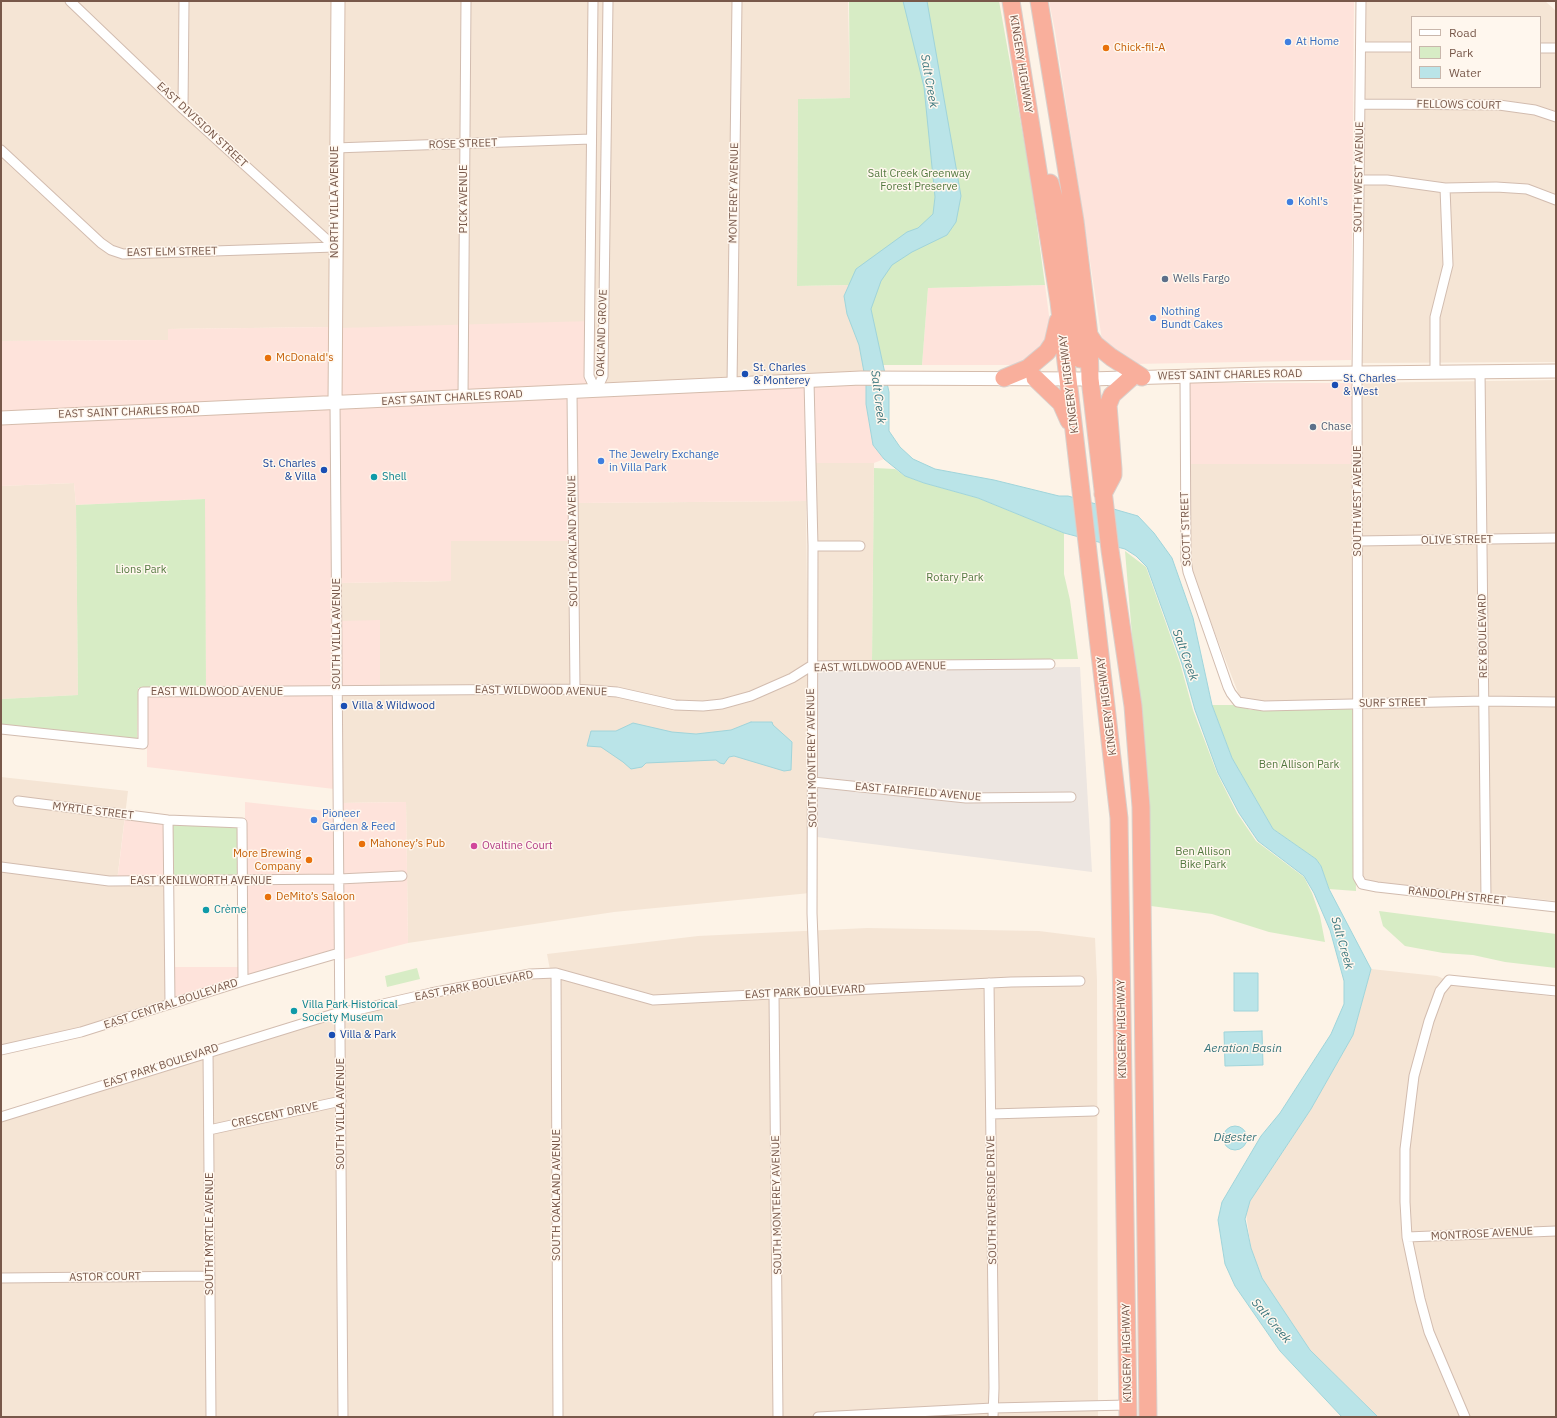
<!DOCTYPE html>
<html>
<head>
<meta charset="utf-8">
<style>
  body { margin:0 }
  #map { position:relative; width:1557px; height:1418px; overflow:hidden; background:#fdf3e7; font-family:"IBM Plex Sans",sans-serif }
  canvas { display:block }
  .frame { position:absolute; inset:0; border:2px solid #78584a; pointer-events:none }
  .legend { position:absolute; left:1411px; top:16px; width:130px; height:72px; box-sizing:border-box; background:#fff7ee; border:1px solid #c9b7ac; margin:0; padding:5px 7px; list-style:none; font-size:12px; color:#78584a }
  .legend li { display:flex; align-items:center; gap:8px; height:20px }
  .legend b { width:20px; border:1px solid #c9b7ac }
</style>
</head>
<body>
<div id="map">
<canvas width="1557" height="1418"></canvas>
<div class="frame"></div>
<ul class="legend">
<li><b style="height:5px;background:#fff"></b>Road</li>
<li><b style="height:11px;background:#d7ecc5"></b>Park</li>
<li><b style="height:11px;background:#bae4e8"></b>Water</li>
</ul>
</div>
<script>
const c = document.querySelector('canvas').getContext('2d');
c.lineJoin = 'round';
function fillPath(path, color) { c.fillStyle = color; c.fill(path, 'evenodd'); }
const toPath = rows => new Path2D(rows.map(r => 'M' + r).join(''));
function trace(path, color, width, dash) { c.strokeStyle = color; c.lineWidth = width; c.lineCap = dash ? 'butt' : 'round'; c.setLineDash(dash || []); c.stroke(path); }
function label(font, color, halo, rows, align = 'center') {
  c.font = font + ' "IBM Plex Sans",sans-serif'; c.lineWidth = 3; c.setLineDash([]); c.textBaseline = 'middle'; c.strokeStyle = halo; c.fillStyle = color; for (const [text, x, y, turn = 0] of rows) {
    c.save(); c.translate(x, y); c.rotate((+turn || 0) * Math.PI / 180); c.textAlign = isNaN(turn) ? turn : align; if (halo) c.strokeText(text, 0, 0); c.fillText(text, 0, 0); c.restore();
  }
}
const residential = toPath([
  [1,1,335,1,333,327,168,329,168,340,1,341],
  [342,1,848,1,850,98,798,99,797,286,849,285,844,296,847,314,859,345,865,374,592,387,339,328],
  [1366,1,1545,1,1556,11,1556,362,1362,363],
  [1412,17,1540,17,1540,87,1412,87],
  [1556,380,1556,901,1356,880,1263,710,1244,708,1189,566,1189,464,1353,464,1354,383],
  [815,463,874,463,872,661,815,663],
  [74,483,76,505,78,695,2,699,1,725,1,486],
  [806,501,810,893,614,912,408,943,406,802,341,803,340,694,572,691,576,503],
  [451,541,570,541,572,686,380,688,341,621,340,583,451,581],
  [1,777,128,791,117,881,165,881,167,1000,71,1031,1,1046],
  [867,928,1039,931,1095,938,1097,980,1098,1417,1,1417,1,1120,205,1054,346,1016,502,982,551,975,547,954,698,936],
  [1371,969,1437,976,1462,986,1556,997,1556,1417,1378,1417,1310,1350,1262,1278,1251,1248,1246,1214,1250,1201,1311,1109,1353,1035]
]);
const commercial = toPath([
  [1049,1,1354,1,1351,360,1133,364,1102,340,1055,31],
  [1045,285,1051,331,1049,343,1018,365,922,365,928,288],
  [592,321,592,387,339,400,339,328],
  [333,327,333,400,1,415,1,341,168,340,168,329],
  [866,383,866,404,873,444,884,459,874,463,815,463,814,385],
  [1189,383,1354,383,1354,464,1189,464],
  [805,385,806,501,576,503,575,396],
  [569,395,570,541,451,541,451,581,340,583,339,406],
  [331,408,334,688,206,688,204,499,76,505,74,483,1,486,1,421],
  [380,620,380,688,340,688,341,621],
  [334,694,334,789,147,767,147,695],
  [245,802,335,812,337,951,245,978],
  [406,802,408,943,342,960,341,803],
  [125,817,166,823,165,881,117,882],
  [171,967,241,967,241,978,172,1001]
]);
const industrial = toPath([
  [1080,667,1092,872,817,837,815,669]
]);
const green = toPath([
  [849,1,999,1,1030,174,1045,285,928,288,922,365,863,365,859,345,847,314,844,296,849,285,797,286,798,99,850,98],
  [874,468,895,469,905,476,924,483,978,498,1064,533,1064,574,1070,600,1078,659,872,661],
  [205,499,206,688,138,688,137,740,2,726,2,699,78,695,76,505],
  [1125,551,1146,567,1180,663,1193,710,1217,773,1237,813,1256,841,1304,877,1312,893,1320,916,1325,942,1269,932,1212,914,1151,906,1148,827],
  [1212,705,1236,705,1251,710,1263,710,1346,708,1353,710,1356,891,1329,889,1321,866,1316,859,1273,829,1232,758],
  [171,824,240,825,239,878,171,879],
  [1379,911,1556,934,1556,968,1505,962,1473,955,1443,953,1405,946,1383,926],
  [417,968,420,979,387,987,385,976]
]);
const water = toPath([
  [903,1,927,1,961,196,956,222,947,235,912,252,892,265,881,281,871,309,889,392,889,431,900,447,913,459,935,469,994,480,1059,496,1068,496,1138,516,1154,533,1172,558,1193,618,1212,705,1232,758,1273,829,1316,859,1321,866,1329,889,1371,969,1353,1035,1311,1109,1250,1201,1245,1219,1251,1248,1262,1278,1310,1350,1378,1417,1342,1417,1280,1351,1235,1286,1225,1264,1218,1220,1222,1202,1261,1136,1280,1113,1331,1034,1344,1004,1344,981,1330,930,1314,893,1304,876,1258,841,1239,813,1218,773,1195,710,1182,664,1147,567,1136,556,1125,549,1064,533,978,498,924,483,905,476,884,459,873,445,866,404,866,383,859,345,847,314,844,296,856,269,907,232,918,228,933,214,935,197,924,87,903,1],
  [751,722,772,722,773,725,792,742,791,770,784,771,734,756,729,757,724,764,720,763,716,760,646,763,642,767,631,769,623,762,601,747,587,746,591,731,616,731,633,723,672,732,696,734,731,730,751,722],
  [1234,973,1258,973,1258,1011,1234,1011,1234,973],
  [1262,1031,1263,1065,1225,1066,1224,1032,1262,1031],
  '1223 1138a12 12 0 1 1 24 0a12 12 0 1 1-24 0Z'
]);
const street = toPath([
  [70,1,183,109,335,247],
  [593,1,589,376,596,391],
  [1361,1,1357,374,1358,877,1362,884,1377,887,1556,907],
  [1361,47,1412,47],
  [1540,48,1556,48],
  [1360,104,1499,105,1535,110,1556,117],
  [183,109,184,1],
  [335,148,591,139],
  [1,150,101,243,111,250,123,254,335,247],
  [1359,180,1387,180,1445,188,1496,187,1527,189,1556,200],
  [1480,372,1486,899],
  [1435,373,1435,317,1448,265,1445,188],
  [1185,376,1186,560,1188,572,1228,687,1231,693,1238,702,1264,706,1484,701,1556,702],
  [809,381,813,546,812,913,815,992],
  [732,385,737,1],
  [596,391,603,376,608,1],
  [572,392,575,689],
  [463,397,466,1],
  [335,403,343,1417],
  [1358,541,1556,538],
  [813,546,860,546],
  [1,729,143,744,143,692,575,689,617,692,675,705,703,706,722,704,751,696,792,678,811,666,1050,664],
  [813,782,966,798,1071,797],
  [18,801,168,820,242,823,243,981],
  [168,820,170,1004],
  [1,867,109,881,339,879,402,876],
  [556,973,558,1417],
  [989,983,994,1388,993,1417],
  [774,994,778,1417],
  [1,1050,81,1032,243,981,339,953],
  [208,1051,211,1417],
  [991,1114,1094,1111],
  [1,1117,340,1012,357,1010,431,993,530,974,556,973,653,1000,1011,982,1080,981],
  [209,1130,341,1101],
  [1407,1237,1556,1231],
  [1,1278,210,1276],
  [818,1417,993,1408,1128,1405],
  [1465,1417,1429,1332,1420,1299,1407,1237,1405,1202,1405,1149,1414,1076,1429,1021,1440,991,1449,980,1556,991]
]);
const secondary = toPath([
  [335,403,338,1],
  [1,418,861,378,1090,379,1263,374,1556,371]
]);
const highway = toPath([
  [1011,1,1059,302,1119,818,1128,1417],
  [1039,1,1075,221,1089,335,1090,379,1110,550,1133,706,1141,807,1148,1417],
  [1050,183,1063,231,1080,359],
  [1089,335,1095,344,1111,357,1142,377],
  [1004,378,1028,368,1047,352,1053,343,1058,321],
  [1035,378,1061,403,1069,421],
  [1103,494,1113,475,1113,469,1108,405,1112,395,1132,377]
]);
const markers = [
  [1288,42,4,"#3f7fe0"],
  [1106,48,4,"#e8710a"],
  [1290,202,4,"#3f7fe0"],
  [1165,279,4,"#5c6f8a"],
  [1153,318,4,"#3f7fe0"],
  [268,358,4,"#e8710a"],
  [745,374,4,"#1a4fb4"],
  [1335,385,4,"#1a4fb4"],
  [1313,427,4,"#5c6f8a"],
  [601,461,4,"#3f7fe0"],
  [324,470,4,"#1a4fb4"],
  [374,477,4,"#0f9aa8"],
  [344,706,4,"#1a4fb4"],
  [314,820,4,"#3f7fe0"],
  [362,844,4,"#e8710a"],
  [474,846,4,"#d1479c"],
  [309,860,4,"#e8710a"],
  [268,897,4,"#e8710a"],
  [206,910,4,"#0f9aa8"],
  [294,1011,4,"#0f9aa8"],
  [332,1035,4,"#1a4fb4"]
];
const shopNames = [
  ["At Home",1296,42],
  ["Kohl's",1298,202],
  ["Nothing",1161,312],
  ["Bundt Cakes",1161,325],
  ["The Jewelry Exchange",609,455],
  ["in Villa Park",609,468],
  ["Pioneer",322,814],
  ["Garden & Feed",322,827]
];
const foodNames = [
  ["Chick-fil-A",1114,48],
  ["McDonald's",276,358],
  ["Mahoney’s Pub",370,844],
  ["More Brewing",301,854,"right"],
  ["Company",301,867,"right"],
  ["DeMito’s Saloon",276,897]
];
const streetNames = [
  ["KINGERY HIGHWAY",1021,64,81],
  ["FELLOWS COURT",1459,105,1],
  ["EAST DIVISION STREET",202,125,43],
  ["ROSE STREET",463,144,-2],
  ["SOUTH WEST AVENUE",1359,177,-89],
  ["MONTEREY AVENUE",734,193,-89],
  ["PICK AVENUE",464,199,-90],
  ["NORTH VILLA AVENUE",335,202,-90],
  ["EAST ELM STREET",172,252,-1],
  ["OAKLAND GROVE",602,333,-88],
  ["WEST SAINT CHARLES ROAD",1230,375,-1],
  ["KINGERY HIGHWAY",1069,384,-97],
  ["EAST SAINT CHARLES ROAD",452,398,-3],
  ["EAST SAINT CHARLES ROAD",129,412,-2],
  ["SOUTH WEST AVENUE",1358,501,-90],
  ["SCOTT STREET",1186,529,-92],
  ["OLIVE STREET",1457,540,-1],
  ["SOUTH OAKLAND AVENUE",573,541,-91],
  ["SOUTH VILLA AVENUE",337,634,-90],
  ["REX BOULEVARD",1483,636,-91],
  ["EAST WILDWOOD AVENUE",880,667,-1],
  ["EAST WILDWOOD AVENUE",541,691,1],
  ["EAST WILDWOOD AVENUE",217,692],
  ["SURF STREET",1393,703,-1],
  ["KINGERY HIGHWAY",1107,706,-97],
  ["SOUTH MONTEREY AVENUE",812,758,-91],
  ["EAST FAIRFIELD AVENUE",918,792,5],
  ["MYRTLE STREET",93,811,7],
  ["EAST KENILWORTH AVENUE",201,881],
  ["RANDOLPH STREET",1457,896,6],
  ["EAST PARK BOULEVARD",474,986,-11],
  ["EAST PARK BOULEVARD",805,992,-3],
  ["EAST CENTRAL BOULEVARD",171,1004,-18],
  ["KINGERY HIGHWAY",1122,1029,-91],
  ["EAST PARK BOULEVARD",161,1066,-18],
  ["SOUTH VILLA AVENUE",341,1114,-90],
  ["CRESCENT DRIVE",275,1115,-12],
  ["SOUTH OAKLAND AVENUE",557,1195,-90],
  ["SOUTH RIVERSIDE DRIVE",992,1200,-91],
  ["SOUTH MONTEREY AVENUE",777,1205,-91],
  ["SOUTH MYRTLE AVENUE",210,1234,-90],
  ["MONTROSE AVENUE",1482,1234,-3],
  ["ASTOR COURT",105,1277,-1],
  ["KINGERY HIGHWAY",1127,1353,-91]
];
const parkNames = [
  ["Salt Creek Greenway",919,174],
  ["Forest Preserve",919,187],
  ["Lions Park",141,570],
  ["Rotary Park",955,578],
  ["Ben Allison Park",1299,765],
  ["Ben Allison",1203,852],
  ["Bike Park",1203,865]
];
const serviceNames = [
  ["Wells Fargo",1173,279],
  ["Chase",1321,427]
];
const transitNames = [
  ["St. Charles",753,368],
  ["& Monterey",753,381],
  ["St. Charles",1343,379],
  ["& West",1343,392],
  ["St. Charles",316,464,"right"],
  ["& Villa",316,477,"right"],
  ["Villa & Wildwood",352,706],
  ["Villa & Park",340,1035]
];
const cultureNames = [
  ["Shell",382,477],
  ["Crème",214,910],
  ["Villa Park Historical",302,1005],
  ["Society Museum",302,1018]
];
const hotelNames = [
  ["Ovaltine Court",482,846]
];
const waterNames = [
  ["Salt Creek",929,81,80],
  ["Salt Creek",878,397,83],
  ["Salt Creek",1185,655,70],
  ["Salt Creek",1342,943,74],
  ["Aeration Basin",1243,1049],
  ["Digester",1235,1138],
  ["Salt Creek",1271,1321,50]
];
fillPath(residential, '#f5e5d5');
fillPath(commercial, '#fee3db');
fillPath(industrial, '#ede6e1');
fillPath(green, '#d7ecc5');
fillPath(water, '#bae4e8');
trace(water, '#a0d4da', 1);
trace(street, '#d2bcaf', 11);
trace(secondary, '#d5bcac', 15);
trace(highway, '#d9d0cc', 19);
trace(street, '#fff', 9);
trace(secondary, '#fff', 13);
trace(highway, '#f9af9c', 17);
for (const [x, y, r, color] of markers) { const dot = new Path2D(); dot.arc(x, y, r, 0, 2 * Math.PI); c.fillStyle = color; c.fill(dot); trace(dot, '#fff7ee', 1.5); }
label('11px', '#366cbe', '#fff7ee', shopNames, 'left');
label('11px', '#c56008', '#fff7ee', foodNames, 'left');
label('11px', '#78584a', '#fff7ee', streetNames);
label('11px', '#53783f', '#fff7ee', parkNames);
label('11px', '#4e5e75', '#fff7ee', serviceNames, 'left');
label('11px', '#164399', '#fff7ee', transitNames, 'left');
label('11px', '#0d838f', '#fff7ee', cultureNames, 'left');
label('11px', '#b23c85', '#fff7ee', hotelNames, 'left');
label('italic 12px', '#3c777e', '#fff7ee', waterNames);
</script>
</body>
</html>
